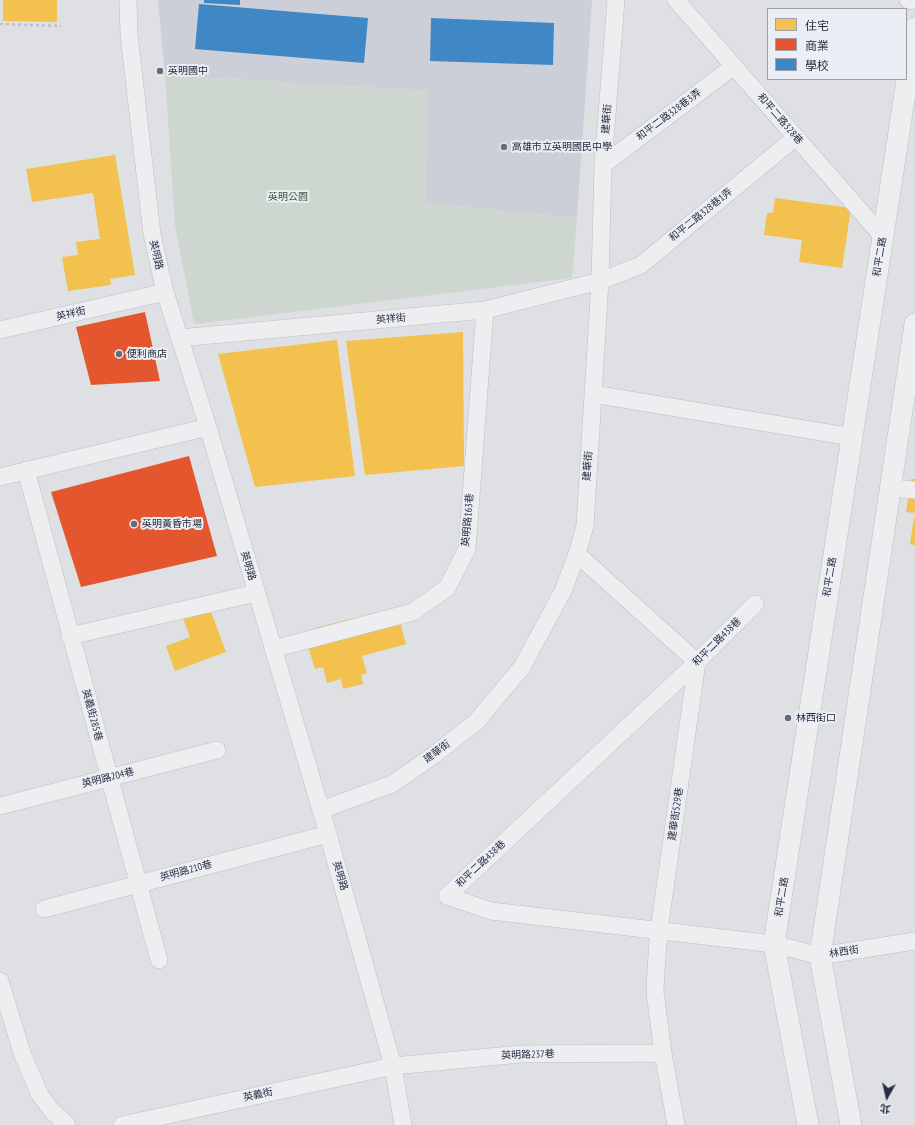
<!DOCTYPE html>
<html>
<head>
<meta charset="utf-8">
<style>
  body { margin:0 }
  #map { position:relative; width:915px; height:1125px; overflow:hidden; background:#dee0e4; font-family:"PT Sans Narrow","Noto Sans TC",sans-serif }
  canvas { display:block }
  .legend { position:absolute; left:767px; top:8px; width:140px; height:72px; box-sizing:border-box; background:#ebeef4; border:1px solid #9ca0aa; margin:0; padding:5px 7px; list-style:none; font-size:12px; color:#262c3c }
  .legend li { display:flex; align-items:center; gap:8px; height:20px }
  .legend b { width:20px; border:1px solid #9ca0aa }
  .north { position:absolute; left:867px; top:1077px; width:40px; height:40px; -webkit-text-stroke:3px #ebeef4; paint-order:stroke; rotate:188deg; font-size:11px; font-weight:700; line-height:16px; text-align:center; color:#262c3c }
  .north::after { content:''; display:block; margin:auto; width:14px; height:18px; background:#262c3c; clip-path:polygon(50% 0,100% 100%,50% 72%,0 100%) }
</style>
</head>
<body>
<div id="map">
<canvas width="915" height="1125"></canvas>
<ul class="legend">
<li><b style="height:11px;background:#f2c14e"></b>住宅</li>
<li><b style="height:11px;background:#e4572e"></b>商業</li>
<li><b style="height:11px;background:#3f88c5"></b>學校</li>
</ul>
<div class="north">北</div>
</div>
<script>
const c = document.querySelector('canvas').getContext('2d');
c.lineJoin = 'round';
function fillPath(path, color) { c.fillStyle = color; c.fill(path, 'evenodd'); }
const toPath = rows => new Path2D(rows.map(r => 'M' + r).join(''));
function trace(path, color, width, dash) { c.strokeStyle = color; c.lineWidth = width; c.lineCap = dash ? 'butt' : 'round'; c.setLineDash(dash || []); c.stroke(path); }
function label(font, color, halo, rows, align = 'center') {
  c.font = font + ' "PT Sans Narrow","Noto Sans TC",sans-serif'; c.lineWidth = 4; c.setLineDash([]); c.textBaseline = 'middle'; c.strokeStyle = halo; c.fillStyle = color; for (const [text, x, y, turn = 0] of rows) {
    c.save(); c.translate(x, y); c.rotate((+turn || 0) * Math.PI / 180); c.textAlign = isNaN(turn) ? turn : align; if (halo) c.strokeText(text, 0, 0); c.fillText(text, 0, 0); c.restore();
  }
}
const built = toPath([
  [158,0,592,0,577,218,425,203,428,91,165,75]
]);
const green = toPath([
  [165,75,428,91,425,203,577,218,572,278,194,324,175,226]
]);
const homes = toPath([
  [3,0,57,0,57,22,3,21],
  [115,155,135,275,110,279,111,285,68,291,62,257,78,255,76,242,100,239,93,193,32,202,26,169],
  [775,198,851,208,842,268,799,262,802,240,764,235,767,213,773,213],
  [463,332,464,466,365,475,346,341],
  [337,340,355,476,255,487,218,354],
  [911,479,915,479,915,513,906,512],
  [914,518,915,518,915,545,910,544],
  [208,603,226,652,175,671,166,646,190,637,181,613],
  [398,615,406,644,362,656,367,673,361,675,363,684,343,689,341,679,327,683,323,667,315,669,306,640,318,637,315,628,354,618,357,626]
]);
const shops = toPath([
  [145,312,160,381,91,385,76,327],
  [189,456,217,556,81,587,51,492]
]);
const schools = toPath([
  [204,0,240,0,240,5,204,3],
  [199,4,368,18,364,63,195,49],
  [431,18,554,23,553,65,430,61]
]);
const path = toPath([
  [0,24,61,26]
]);
const minor = toPath([
  [128,0,129,35,152,234,165,292,208,427,328,834,393,1066,403,1125],
  [676,0,884,238],
  [908,0,915,1],
  [603,165,734,66],
  [0,330,165,292],
  [179,338,485,310,600,281,641,265,796,137],
  [593,394,852,437],
  [26,470,159,960],
  [0,477,208,427],
  [890,488,915,490],
  [577,554,697,662,659,930,656,969,655,992,663,1053,676,1125],
  [755,604,697,662,447,896,491,911,774,944,820,956,915,941],
  [70,636,256,593],
  [273,649,413,612,447,588,467,549,485,310],
  [0,806,217,750],
  [321,810,392,784,434,755,476,722,522,667,563,591,577,554,585,526,600,281,603,165,616,0],
  [44,909,328,834],
  [0,981,23,1056,40,1095,52,1111,67,1125],
  [122,1125,393,1066,521,1054,663,1053]
]);
const tertiary = toPath([
  [808,1125,774,944,915,28],
  [851,1125,820,956,915,324]
]);
const markers = [
  [160,71,4,"#666b77"],
  [504,147,4,"#666b77"],
  [119,354,4,"#666b77"],
  [134,524,4,"#666b77"],
  [788,718,4,"#666b77"]
];
const poiNames = [
  ["英明國中",168,71],
  ["高雄市立英明國民中學",512,147],
  ["便利商店",127,354],
  ["英明黃昏市場",142,524],
  ["林西街口",796,718]
];
const streetNames = [
  ["和平二路328巷3弄",669,115,-37],
  ["建華街",607,119,-86],
  ["和平二路328巷",780,119,49],
  ["和平二路328巷1弄",701,215,-39],
  ["英明路",156,255,77],
  ["和平二路",880,257,-81],
  ["英祥街",71,314,-13],
  ["英祥街",391,319,-5],
  ["建華街",588,466,-86],
  ["英明路163巷",468,520,-85],
  ["英明路",248,566,74],
  ["和平二路",830,577,-81],
  ["和平二路438巷",717,642,-45],
  ["英義街285巷",92,715,75],
  ["建華街",437,752,-37],
  ["英明路204巷",108,778,-14],
  ["建華街529巷",676,814,-82],
  ["和平二路438巷",481,864,-43],
  ["英明路210巷",186,871,-15],
  ["英明路",340,876,74],
  ["和平二路",782,897,-81],
  ["林西街",844,952,-9],
  ["英明路237巷",528,1055,-2],
  ["英義街",258,1095,-12]
];
const parkNames = [
  ["英明公園",288,197]
];
fillPath(built, '#cccfd7');
fillPath(green, '#ced7cf');
fillPath(homes, '#f2c14e');
fillPath(shops, '#e4572e');
fillPath(schools, '#3f88c5');
trace(minor, '#bdbec2', 18);
trace(tertiary, '#bdbec2', 22);
trace(path, '#c0c1c7', 2.5, [3, 3]);
trace(minor, '#eeeef0', 17);
trace(tertiary, '#eeeef0', 21);
for (const [x, y, r, color] of markers) { const dot = new Path2D(); dot.arc(x, y, r, 0, 2 * Math.PI); c.fillStyle = color; c.fill(dot); trace(dot, '#ebeef4', 1.5); }
label('10px', '#262c3c', '#ebeef4', poiNames, 'left');
label('10px', '#262c3c', '#ebeef4', streetNames);
label('10px', '#375734', '#ebeef4', parkNames);
</script>
</body>
</html>
